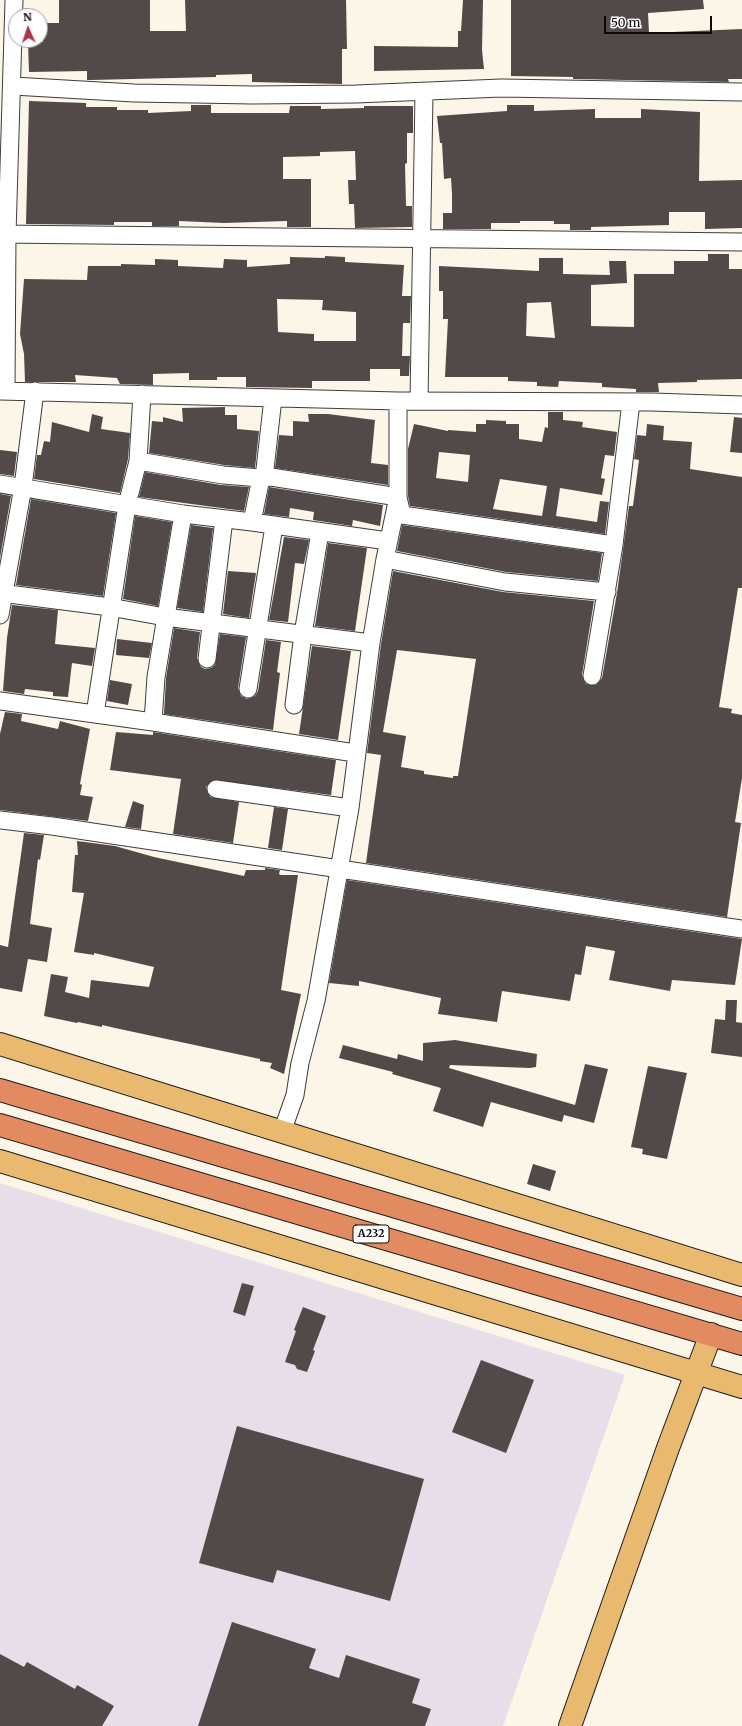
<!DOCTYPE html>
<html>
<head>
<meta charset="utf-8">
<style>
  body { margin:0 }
  #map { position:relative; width:742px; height:1726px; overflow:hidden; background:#fcf6e9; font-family:Merriweather,serif }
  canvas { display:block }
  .north { position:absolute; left:8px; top:8px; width:40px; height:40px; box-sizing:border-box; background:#fff; border:1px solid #9d9d9d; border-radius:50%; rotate:357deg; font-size:11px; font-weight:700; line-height:16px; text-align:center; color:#0a0a0a }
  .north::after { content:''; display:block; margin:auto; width:14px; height:18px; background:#a83449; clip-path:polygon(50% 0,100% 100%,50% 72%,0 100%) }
  .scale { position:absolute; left:604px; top:16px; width:108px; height:18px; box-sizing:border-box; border:2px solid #0a0a0a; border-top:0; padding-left:5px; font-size:12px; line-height:14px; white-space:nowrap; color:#0a0a0a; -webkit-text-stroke:3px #fff; paint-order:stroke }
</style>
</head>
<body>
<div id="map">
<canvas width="742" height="1726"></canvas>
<div class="north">N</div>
<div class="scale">50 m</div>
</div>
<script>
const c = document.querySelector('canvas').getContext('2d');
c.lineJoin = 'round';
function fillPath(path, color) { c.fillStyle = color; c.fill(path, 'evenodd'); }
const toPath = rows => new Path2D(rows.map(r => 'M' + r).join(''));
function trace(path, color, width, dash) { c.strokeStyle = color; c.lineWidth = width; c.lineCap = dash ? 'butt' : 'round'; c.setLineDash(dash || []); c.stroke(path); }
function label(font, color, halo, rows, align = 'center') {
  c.font = font + ' Merriweather,serif'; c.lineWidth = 4; c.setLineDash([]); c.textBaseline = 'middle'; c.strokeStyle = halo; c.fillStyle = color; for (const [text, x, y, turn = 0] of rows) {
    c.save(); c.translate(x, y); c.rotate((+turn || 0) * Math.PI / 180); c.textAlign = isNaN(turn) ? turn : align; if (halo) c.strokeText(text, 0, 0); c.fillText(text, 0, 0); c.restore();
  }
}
const industrial = toPath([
  [0,1183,625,1375,503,1726,0,1726]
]);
const building = toPath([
  [59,0,150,0,150,31,186,31,185,0,346,0,347,49,342,49,342,84,252,82,252,74,216,75,216,77,91,80,87,80,87,71,29,72,28,42,43,42,43,23,59,23],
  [463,0,483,0,482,50,484,69,374,71,374,46,458,47,458,31,461,31],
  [511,0,703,0,704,9,648,13,649,33,742,29,742,79,728,79,729,82,573,79,573,77,511,76],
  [29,101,86,103,86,107,117,107,117,110,148,110,148,113,191,111,191,105,211,105,211,113,289,113,290,106,321,106,321,109,364,108,364,106,413,106,413,133,407,133,407,163,405,164,406,206,412,206,412,227,355,228,354,204,349,204,348,180,356,180,355,151,320,152,320,156,283,157,283,179,311,179,311,227,287,227,287,221,224,223,179,221,179,226,152,226,152,222,114,222,114,225,26,224],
  [507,105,534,105,534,111,595,109,595,118,641,118,641,109,700,112,699,181,742,180,742,228,705,229,705,212,669,212,669,225,591,227,591,230,570,230,570,224,554,224,554,221,520,221,520,223,491,223,491,229,443,229,443,213,452,213,452,194,451,178,444,179,442,143,440,143,437,116,507,111],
  [708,254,729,254,729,269,742,269,742,379,697,380,697,382,658,383,659,392,636,392,636,389,602,387,602,383,559,381,558,387,537,386,537,382,508,381,508,377,445,377,448,319,443,319,443,291,439,291,439,266,539,271,539,258,563,258,563,274,610,275,609,261,626,261,627,283,591,285,591,326,634,327,634,274,674,274,674,261,708,261],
  [551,302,555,338,526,336,527,303],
  [325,256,345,257,345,262,404,265,402,296,411,296,410,323,403,323,402,356,410,356,409,376,400,376,400,369,370,369,370,381,312,381,312,388,246,387,246,377,217,377,217,380,189,380,189,373,153,374,153,385,120,384,117,378,75,375,76,382,25,382,24,354,20,334,24,279,87,280,88,266,121,266,121,264,155,265,155,259,178,260,178,266,223,268,224,259,247,260,247,267,290,264,290,257,325,258],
  [277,299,323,300,322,310,356,312,356,341,314,341,314,334,278,332],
  [225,407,225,415,237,415,237,429,259,431,255,468,224,465,149,453,152,421,163,422,163,417,183,422,182,408],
  [548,412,563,412,563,420,583,422,582,427,617,432,614,456,605,455,601,478,605,479,602,495,560,488,556,516,597,522,600,501,609,502,605,534,410,506,408,496,408,449,414,424,448,431,448,430,476,432,476,424,486,424,486,420,506,421,506,424,519,424,519,439,542,442,545,427,548,428],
  [439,452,470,455,468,482,436,478],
  [500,479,547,486,542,516,493,509],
  [92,414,103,417,101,429,130,433,128,459,120,493,34,479,37,455,41,455,44,441,50,442,52,422,89,432],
  [308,414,328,414,375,420,371,463,388,465,388,485,275,468,279,435,293,436,293,421,309,422],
  [734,417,742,418,742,453,730,452],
  [647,424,664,426,663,440,692,442,690,469,742,477,742,588,738,588,719,707,732,709,731,713,742,715,742,778,735,822,741,823,727,917,366,863,381,755,367,753,381,644,393,571,503,592,594,601,582,675,586,684,596,685,602,678,617,593,629,506,633,506,639,460,634,459,637,435,646,436],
  [397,650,476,659,458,776,453,776,453,778,424,774,424,771,401,767,406,736,383,732],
  [0,450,17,452,14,476,0,474],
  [145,472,221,485,249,487,244,511,139,497],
  [269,487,383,505,380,526,353,520,352,526,313,520,314,512,290,508,289,517,264,514],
  [0,494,11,496,0,558],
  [31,499,116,513,103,596,16,585],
  [135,516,172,522,158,606,123,599],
  [191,525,213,528,203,612,177,608],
  [402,525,602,553,598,581,506,572,397,551],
  [284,537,309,540,304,564,295,563,288,622,269,620],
  [328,543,367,548,355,631,315,626],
  [228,571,256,573,249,618,223,614],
  [12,605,58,610,55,644,95,648,92,666,72,663,68,697,53,696,53,692,25,689,24,694,3,691,7,638],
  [174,628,200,632,197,658,201,667,205,669,211,668,215,665,220,634,246,637,238,688,241,696,247,699,255,696,258,691,266,640,281,642,277,672,280,673,273,730,164,714,166,678],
  [117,639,152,643,149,658,116,655],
  [312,646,351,651,338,740,299,734],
  [110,680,132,684,128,705,107,701],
  [5,712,22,714,21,721,58,729,60,721,90,729,80,784,82,785,80,795,93,797,88,821,0,810,0,734],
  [116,732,153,735,153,732,336,760,331,795,213,780,206,787,210,797,239,802,233,843,173,834,181,779,110,770],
  [133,801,144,805,141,829,125,827],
  [274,807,288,809,282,850,268,848],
  [24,833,44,835,40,860,38,859,30,924,52,928,47,962,28,959,22,992,0,988,0,945,8,947],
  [77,841,115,846,154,857,244,876,246,870,265,870,265,868,280,870,279,874,281,875,298,875,281,990,301,994,284,1074,270,1068,272,1063,260,1061,260,1059,115,1028,102,1025,102,1027,78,1022,77,1023,44,1016,51,974,68,977,65,992,89,998,91,980,149,987,154,967,94,953,94,955,74,952,84,893,72,892,75,855,78,855],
  [347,880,742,939,735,985,672,980,670,991,609,980,615,951,586,946,581,975,575,974,570,1001,502,991,497,1022,438,1014,441,998,359,981,359,986,329,983],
  [726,1000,737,1000,736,1022,742,1023,742,1057,711,1053,715,1019,725,1020],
  [455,1040,537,1054,536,1067,530,1068,450,1065,449,1068,575,1105,585,1064,608,1069,594,1123,564,1115,562,1122,491,1102,483,1127,433,1111,441,1088,392,1074,393,1072,339,1058,343,1045,397,1059,398,1054,423,1061,423,1043],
  [648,1066,687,1073,667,1159,642,1154,643,1149,631,1147],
  [533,1164,556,1171,550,1191,527,1184],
  [242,1283,254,1286,245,1316,233,1312],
  [303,1307,326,1316,313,1350,315,1351,307,1372,297,1369,295,1365,285,1362,296,1331,294,1330],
  [481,1360,534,1380,506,1453,452,1432],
  [237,1426,424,1479,390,1601,277,1570,273,1583,199,1563],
  [232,1622,316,1649,309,1668,339,1678,346,1655,420,1679,412,1703,431,1709,425,1726,198,1726],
  [0,1654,24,1667,27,1662,75,1689,77,1685,114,1706,102,1726,0,1726]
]);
const minor = toPath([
  [13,86,134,93,253,95,356,94,501,88,742,92],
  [0,234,742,242],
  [0,391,398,401,652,402,742,405],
  [6,391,7,234,14,0],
  [419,401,424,92],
  [138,461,223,475,261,478,271,477,398,497,402,515,614,545],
  [264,478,273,398],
  [0,484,183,514,252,522,388,541],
  [252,522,261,478],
  [385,559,505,582,607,592],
  [0,593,110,607,165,617,371,643],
  [0,615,23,487,35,391],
  [207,659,224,519],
  [592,676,614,545,631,402],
  [248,689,274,526],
  [0,701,153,722,355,753],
  [294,705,303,634,320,532],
  [95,714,127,505,138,461,142,394],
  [153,722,156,677,183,514],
  [216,789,350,808],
  [0,820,52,826,742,929],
  [282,1132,295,1095,300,1063,316,1001,350,808,371,643,385,559,398,497,398,401]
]);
const major = toPath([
  [0,1044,742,1275],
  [0,1161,742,1387],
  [570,1726,668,1448,711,1334]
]);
const highway = toPath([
  [0,1090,742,1309],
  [0,1125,742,1344]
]);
const shields = [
  [371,1234,36]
];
const shieldNames = [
  ["A232",371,1234]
];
fillPath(industrial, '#e6dee8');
fillPath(building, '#514a48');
trace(minor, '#3d3d3d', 19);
trace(major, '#1b1b1b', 24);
trace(highway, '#1b1b1b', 24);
trace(minor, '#fff', 17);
trace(major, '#e8b96e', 22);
trace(highway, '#e28b61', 22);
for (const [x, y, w] of shields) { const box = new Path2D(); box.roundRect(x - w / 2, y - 9, w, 18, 3); c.fillStyle = '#fff'; c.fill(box); trace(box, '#0a0a0a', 1); }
label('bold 11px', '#0a0a0a', null, shieldNames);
</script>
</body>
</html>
